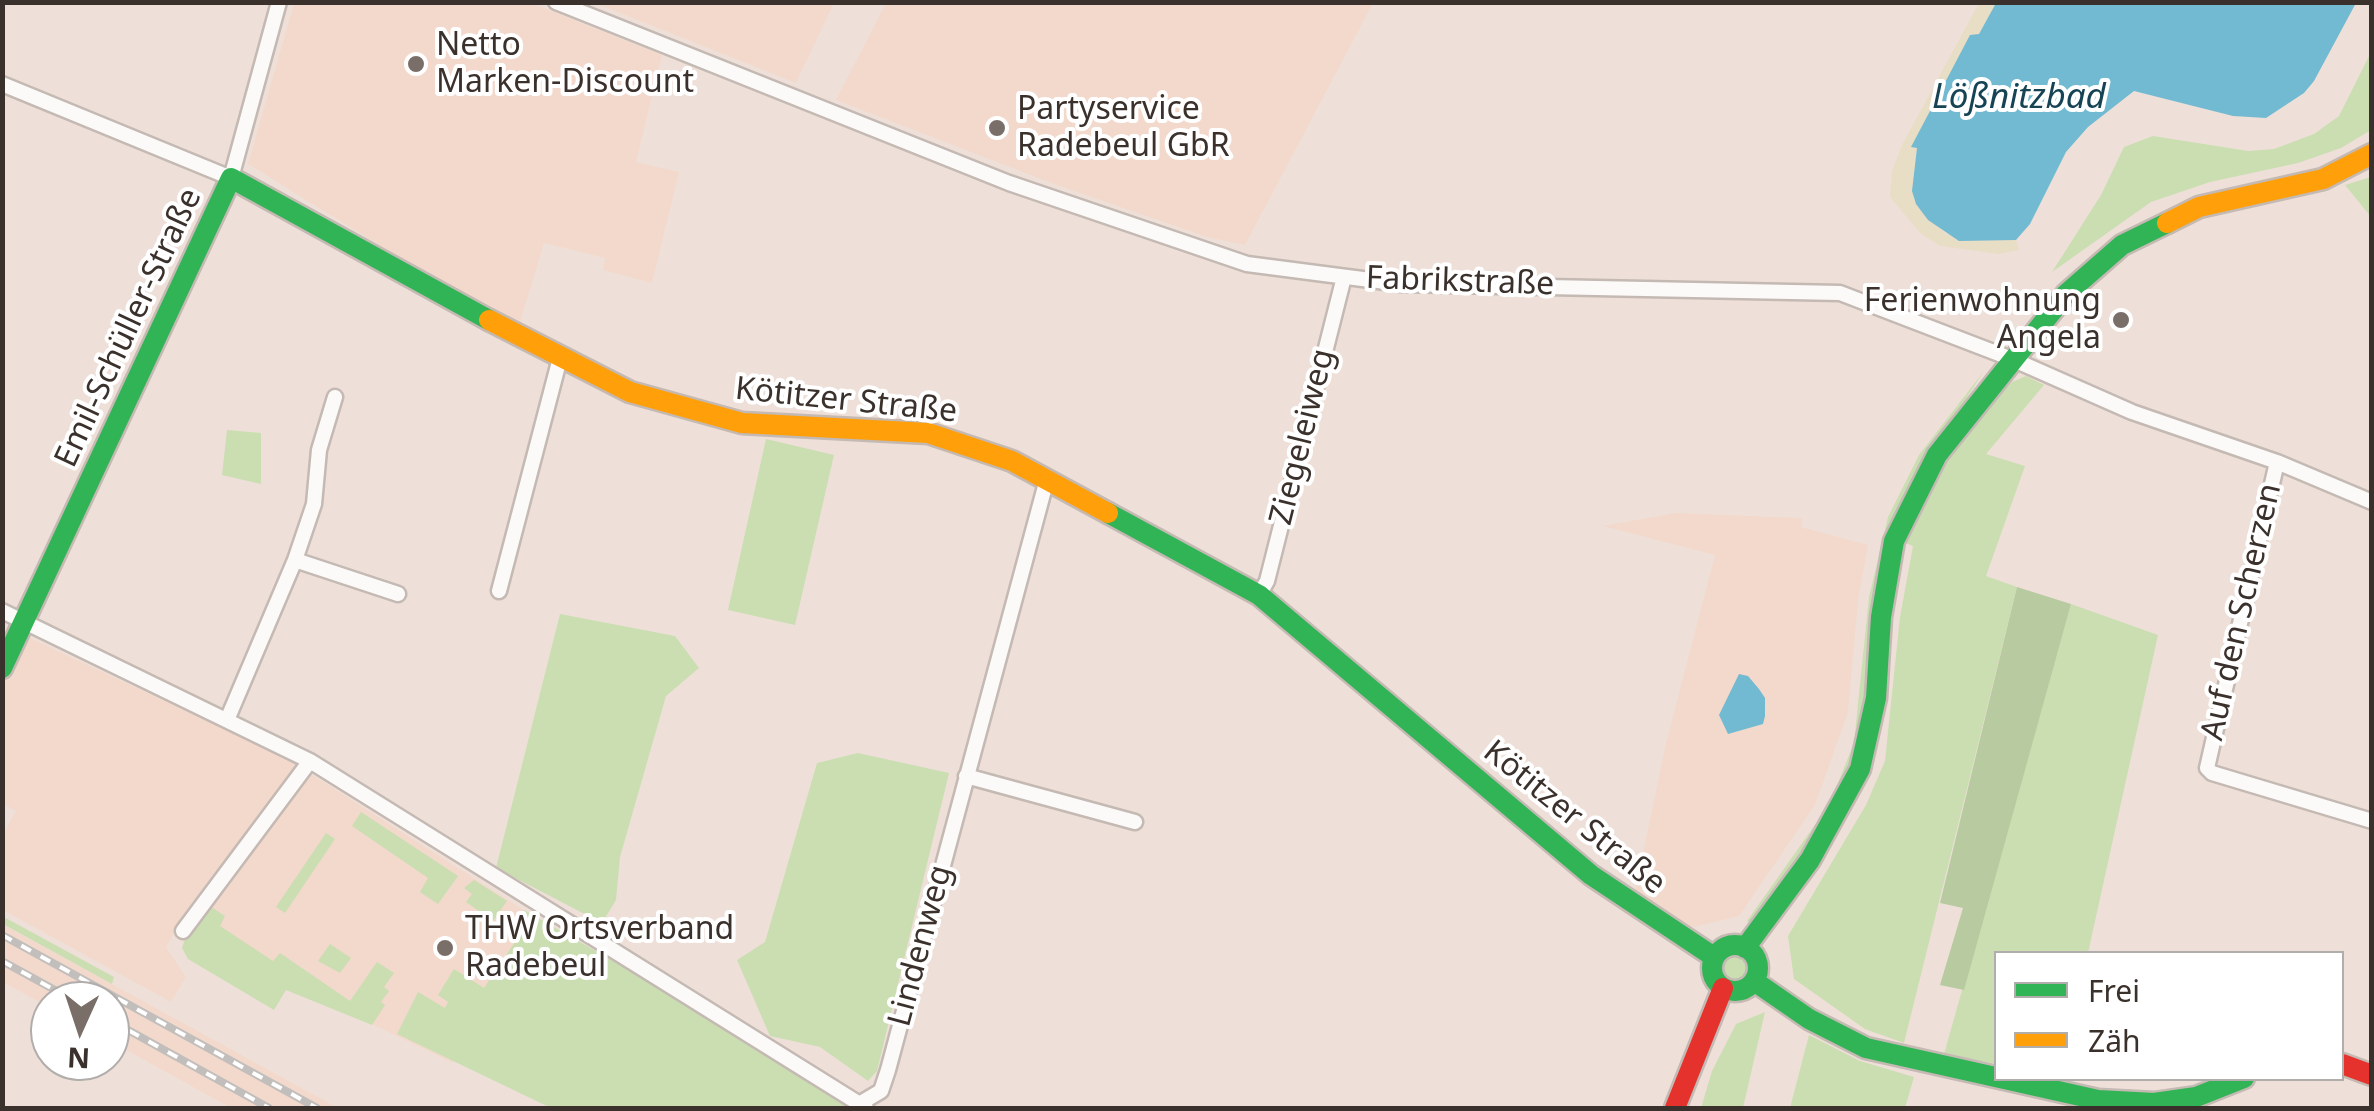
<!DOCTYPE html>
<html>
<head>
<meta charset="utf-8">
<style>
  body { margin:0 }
  #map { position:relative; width:2374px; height:1111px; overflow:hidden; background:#eee0d8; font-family:"Noto Sans",sans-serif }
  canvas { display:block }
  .frame { position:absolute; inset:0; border:5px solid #3b312c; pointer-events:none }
  .legend { position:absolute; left:1994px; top:951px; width:350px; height:130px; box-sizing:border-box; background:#fff; border:2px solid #b1adab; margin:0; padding:12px 18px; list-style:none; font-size:30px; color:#3b312c }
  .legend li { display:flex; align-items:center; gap:20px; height:50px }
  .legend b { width:50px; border:2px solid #b1adab }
  .north { position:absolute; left:30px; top:981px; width:100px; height:100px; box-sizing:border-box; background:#fff; border:2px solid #b1adab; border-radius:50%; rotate:183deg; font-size:28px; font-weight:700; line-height:40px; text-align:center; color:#3b312c }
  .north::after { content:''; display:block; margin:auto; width:35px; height:45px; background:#7a6e68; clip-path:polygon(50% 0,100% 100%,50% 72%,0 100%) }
</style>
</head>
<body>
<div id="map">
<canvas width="2374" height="1111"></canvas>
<div class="frame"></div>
<ul class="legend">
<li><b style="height:12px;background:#30b455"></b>Frei</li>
<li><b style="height:12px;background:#ff9f0a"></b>Zäh</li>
</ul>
<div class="north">N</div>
</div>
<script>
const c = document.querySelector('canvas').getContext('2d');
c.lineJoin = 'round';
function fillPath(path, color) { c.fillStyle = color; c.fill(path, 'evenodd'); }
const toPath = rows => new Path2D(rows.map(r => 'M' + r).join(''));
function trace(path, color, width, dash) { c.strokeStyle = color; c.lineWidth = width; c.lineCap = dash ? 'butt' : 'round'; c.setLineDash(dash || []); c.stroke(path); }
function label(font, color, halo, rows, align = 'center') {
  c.font = font + ' "Noto Sans",sans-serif'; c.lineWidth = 8; c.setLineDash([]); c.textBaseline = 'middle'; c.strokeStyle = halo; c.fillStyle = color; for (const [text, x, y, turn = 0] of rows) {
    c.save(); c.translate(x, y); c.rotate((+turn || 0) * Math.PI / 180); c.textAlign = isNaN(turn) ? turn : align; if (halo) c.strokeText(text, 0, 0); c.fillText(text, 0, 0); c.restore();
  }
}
const built = toPath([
  [529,2,662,55,636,162,679,172,652,283,603,270,605,258,544,243,520,322,400,258,248,164,294,3],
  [595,3,834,3,796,83],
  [886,3,886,2,1373,3,1245,245,1207,237,1054,184,836,100],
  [1675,513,1802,518,1801,527,1868,545,1858,601,1848,712,1815,805,1739,916,1694,927,1674,921,1634,896,1666,743,1715,555,1603,526],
  [30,638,286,758,547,925,453,1063,176,930,166,947,186,977,171,1002,3,910,3,833,16,811,3,804,2,682],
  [2,924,112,984,338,1108,231,1108,110,1041,110,1001,50,1001,50,1008,3,982]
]);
const green = toPath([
  [2371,52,2371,130,2341,148,2298,163,2210,182,2151,202,2052,272,2101,195,2124,147,2153,136,2248,151,2274,149,2314,134,2339,116],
  [2371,177,2371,217,2345,185],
  [1984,371,1906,491,1849,777,1818,835,1752,924,1747,921,1829,805,1854,743,1869,597,1888,517,1919,455],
  [2026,376,2044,385,1986,454,2025,466,1986,576,2017,587,1904,1043,1865,1029,1794,979,1788,936,1866,805,1885,761,1900,617,1913,546,1903,542,1924,491,1964,432,2012,382],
  [227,430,261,433,261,484,222,475],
  [766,439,834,455,795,625,728,610],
  [2071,604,2158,635,2088,953,1996,954,1996,1064,1944,1054],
  [560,614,675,636,699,668,666,696,620,857,616,900,602,923,496,868],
  [858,753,949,773,877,1071,868,1081,820,1047,770,1036,737,960,765,942,817,763],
  [361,812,458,876,438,904,420,892,428,878,352,826],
  [326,833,335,839,285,913,276,907],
  [474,880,507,901,493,921,466,902,472,894,464,888],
  [208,905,225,916,220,926,273,961,280,953,350,1001,377,962,394,973,384,987,389,991,381,1002,385,1005,372,1025,286,990,274,1010,188,959,182,948,186,936],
  [524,910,678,998,850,1108,551,1108,397,1034,418,992,445,1008,448,1002,438,995,454,969,484,988,519,936,511,928],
  [2,916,114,977,112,984,3,924],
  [330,944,351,958,340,973,318,961],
  '1722 969a12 12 0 1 1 24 0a12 12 0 1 1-24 0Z',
  [1765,1012,1743,1108,1701,1108,1712,1071,1736,1024],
  [1809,1035,1860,1061,1914,1077,1905,1108,1790,1108]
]);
const forest = toPath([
  [2017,587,2071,604,1964,990,1940,985,1963,908,1940,903]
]);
const sand = toPath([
  [1979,3,1996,3,1917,147,1916,204,1946,234,2016,240,2019,250,1999,254,1940,246,1920,233,1890,197,1892,171,1902,145]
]);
const water = toPath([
  [1996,3,1996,2,2356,3,2314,81,2304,93,2266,118,2233,116,2134,91,2088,127,2066,152,2030,224,2016,240,1959,241,1928,220,1916,204,1912,191,1917,148,1911,147,1970,35,1979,34],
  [1739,674,1748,676,1759,689,1765,698,1765,716,1763,724,1728,734,1719,715]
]);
const street = toPath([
  [556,2,1009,183,1247,264,1401,284,1840,293,2012,359,2132,412,2277,462,2372,502],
  [2,84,231,178,279,2],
  [2277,462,2207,768,2212,773,2372,821],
  [295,560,398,594],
  [499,591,560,358],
  [1259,595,1267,581,1344,277],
  [2,611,310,761,866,1108],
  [227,720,295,560,314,504,319,450,335,397],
  [966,776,1135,822],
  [183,931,310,761],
  [859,1104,881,1091,888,1070,1047,479]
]);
const fast = toPath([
  [1108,513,1259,595,1591,875,1714,957],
  [2,668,231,178,489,320],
  '1712 968a23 23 0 1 1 46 0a23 23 0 1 1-46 0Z',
  [1745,948,1810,860,1860,769,1876,698,1881,617,1894,541,1937,455,2066,294,2122,245,2167,223],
  [1754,981,1809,1019,1866,1048,2098,1100,2154,1103,2196,1097,2244,1078]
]);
const slow = toPath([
  [2167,223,2199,207,2323,179,2372,154],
  [489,320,630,392,742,423,928,433,1012,461,1108,513]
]);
const jam = toPath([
  [2342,1064,2372,1075],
  [1675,1108,1723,988]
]);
const rail = toPath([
  [2,935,317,1108],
  [2,961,75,1001],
  [110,1020,269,1108]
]);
const markers = [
  [416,64,10,"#7a6e68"],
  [997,128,10,"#7a6e68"],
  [2121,320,10,"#7a6e68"],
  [445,948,10,"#7a6e68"]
];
const poiNames = [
  ["Netto",436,46],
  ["Marken-Discount",436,83],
  ["Partyservice",1017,110],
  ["Radebeul GbR",1017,147],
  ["Ferienwohnung",2101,302,"right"],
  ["Angela",2101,339,"right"],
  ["THW Ortsverband",465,930],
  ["Radebeul",465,967]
];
const streetNames = [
  ["Fabrikstraße",1460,282,2],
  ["Emil-Schüller-Straße",129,328,-65],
  ["Kötitzer Straße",846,401,6],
  ["Ziegeleiweg",1303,437,-76],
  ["Auf den Scherzen",2242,612,-77],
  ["Kötitzer Straße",1574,818,39],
  ["Lindenweg",921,946,-75]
];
const waterNames = [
  ["Lößnitzbad",2019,98]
];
fillPath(built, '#f2d9cc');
fillPath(green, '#cadeb2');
fillPath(forest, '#b8ca9f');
fillPath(sand, '#e8ddc5');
fillPath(water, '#72bad2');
trace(street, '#c4b9b3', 19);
trace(fast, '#c4b9b3', 25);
trace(slow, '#c4b9b3', 25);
trace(jam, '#c4b9b3', 25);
trace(street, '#fcfaf9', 14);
trace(fast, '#30b455', 20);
trace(slow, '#ff9f0a', 20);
trace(jam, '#e5322d', 20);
trace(rail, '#c2bebc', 8);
trace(rail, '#fff', 4, [11]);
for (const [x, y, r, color] of markers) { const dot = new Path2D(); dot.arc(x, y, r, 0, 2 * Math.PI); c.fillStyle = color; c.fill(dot); trace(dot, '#fff', 4); }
label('32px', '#3b312c', '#fff', poiNames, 'left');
label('32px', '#3b312c', '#fff', streetNames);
label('italic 35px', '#164454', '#fff', waterNames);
</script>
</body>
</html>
